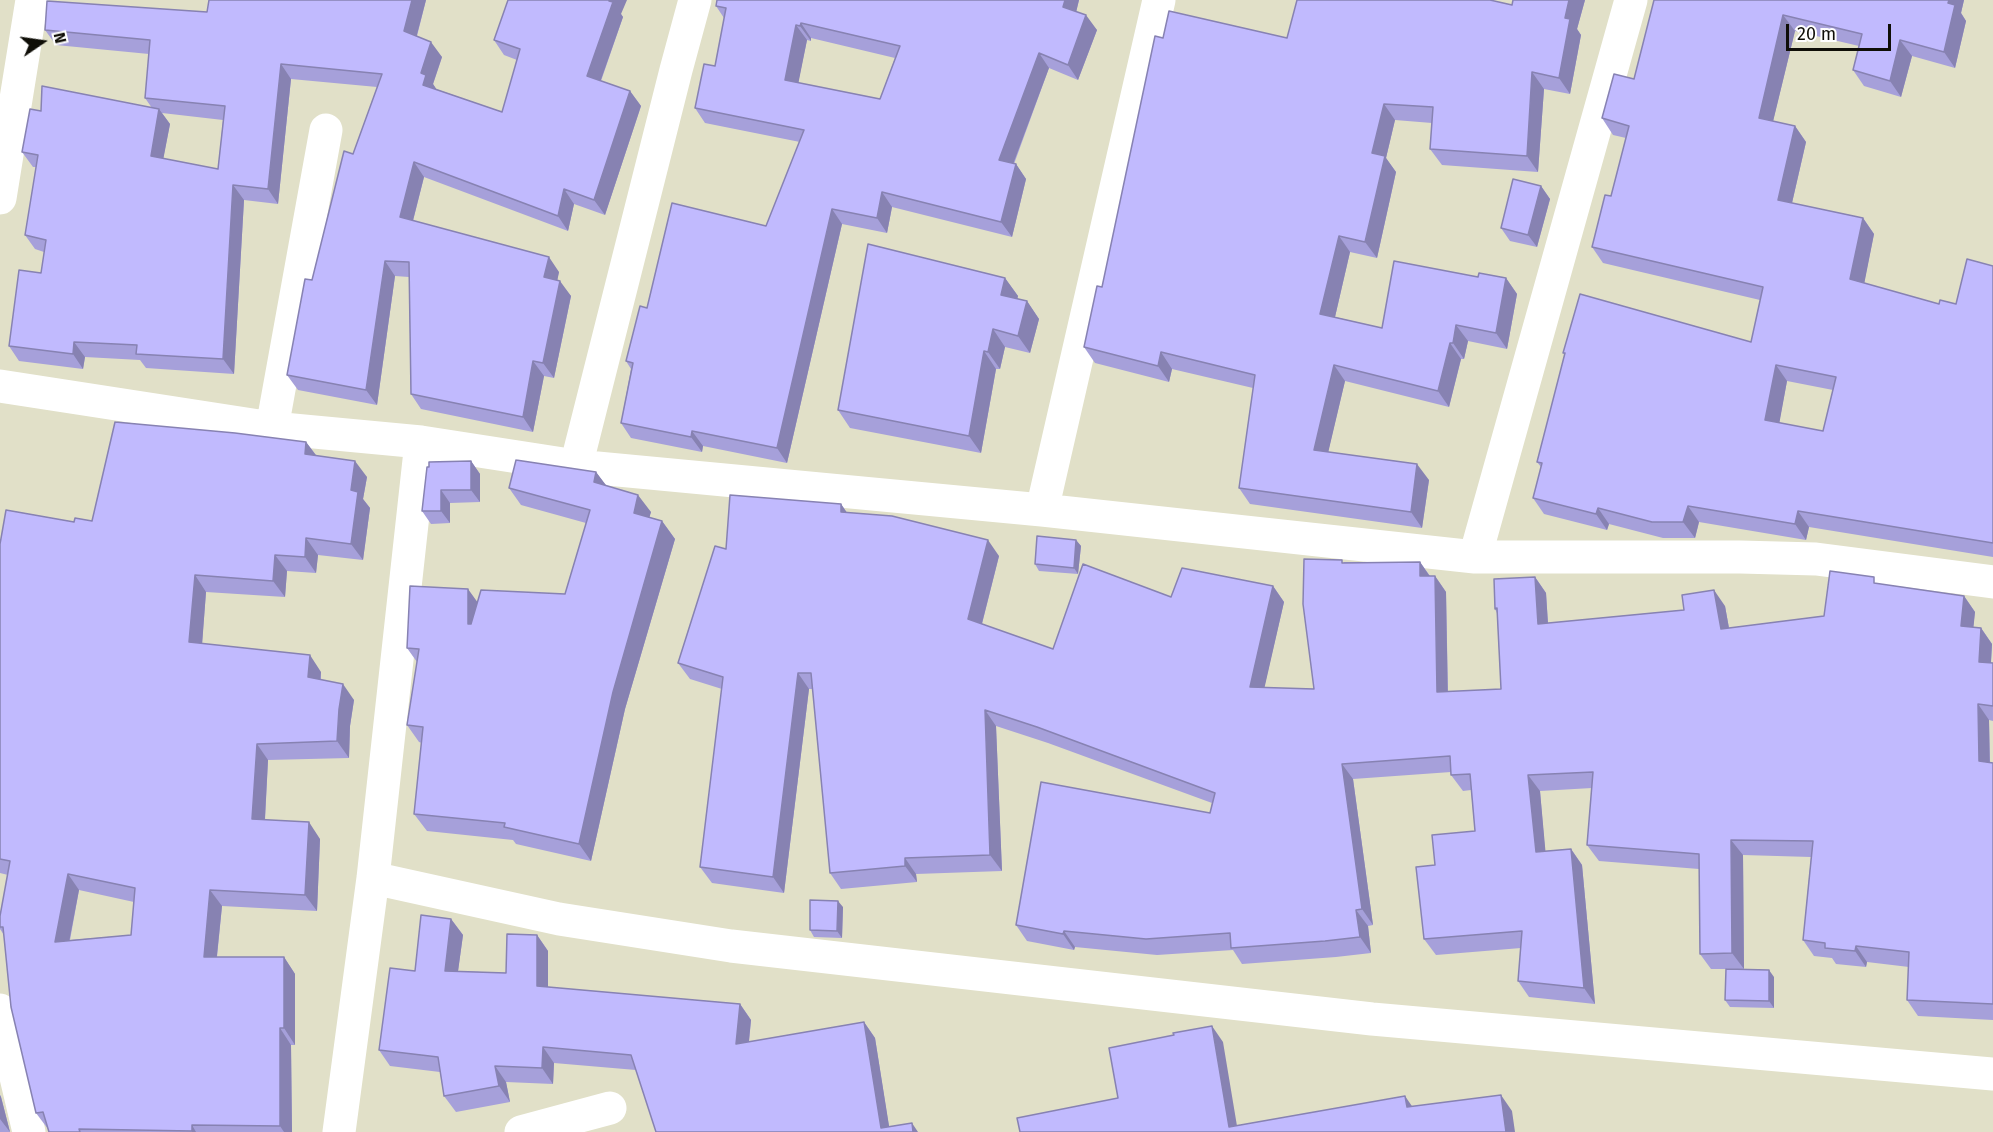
<!DOCTYPE html>
<html>
<head>
<meta charset="utf-8">
<style>
  body { margin:0 }
  #map { position:relative; width:1993px; height:1132px; overflow:hidden; background:#e1e0c8; font-family:"Fira Sans",sans-serif }
  canvas { display:block }
  .north { position:absolute; left:12px; top:12px; width:60px; height:60px; -webkit-text-stroke:4px #fff; paint-order:stroke; rotate:77deg; font-size:16px; font-weight:700; line-height:24px; text-align:center; color:#0f0e07 }
  .north::after { content:''; display:block; margin:auto; width:21px; height:27px; background:#0f0e07; clip-path:polygon(50% 0,100% 100%,50% 72%,0 100%) }
  .scale { position:absolute; left:1786px; top:24px; width:105px; height:27px; box-sizing:border-box; border:3px solid #0f0e07; border-top:0; padding-left:8px; font-size:18px; line-height:21px; white-space:nowrap; color:#0f0e07; -webkit-text-stroke:4px #fff; paint-order:stroke }
</style>
</head>
<body>
<div id="map">
<canvas width="1993" height="1132"></canvas>
<div class="north">N</div>
<div class="scale">20 m</div>
</div>
<script>
const c = document.querySelector('canvas').getContext('2d');
c.lineJoin = 'round';
const toPath = rows => new Path2D(rows.map(r => 'M' + r).join(''));
function trace(path, color, width, dash) { c.strokeStyle = color; c.lineWidth = width; c.lineCap = dash ? 'butt' : 'round'; c.setLineDash(dash || []); c.stroke(path); }
function fillPath(path, color) { c.fillStyle = color; c.fill(path, 'evenodd'); }
const street = toPath([
  [0,198,32,0],
  [0,386,272,428,421,442,576,466,1042,510,1475,557,1740,557,1816,559,1993,582],
  [272,428,326,130],
  [576,466,676,70,695,0],
  [1042,510,1159,0],
  [1475,557,1631,0],
  [373,878,559,919,731,946,1372,1019,1993,1074],
  [0,1010,29,1132],
  [339,1132,373,878,421,442],
  [521,1132,610,1108]
]);
const wall = toPath([
  [209,0,426,0,417,36,442,57,433,84,436,89,502,112,517,60,504,55,494,40,621,14,623,17,601,81,630,91,641,106,605,215,574,204,568,231,424,177,413,221,559,272,557,280,571,296,554,378,544,376,533,432,421,409,411,394,409,277,395,276,377,405,298,390,287,375,312,280,353,154,377,87,291,79,278,204,244,200,234,374,146,368,140,360,85,357,83,369,19,361,9,346,41,273,44,252,35,249,25,235,36,167,33,167,22,152,41,111,152,108,145,98,149,54,56,45,45,30,207,12],
  [162,113,223,120,218,169,163,159,170,124],
  [717,0,1079,0,1076,12,1097,30,1078,80,1049,68,1014,164,1016,164,1026,179,1012,237,892,207,887,233,842,224,787,463,703,446,702,452,631,438,621,423,631,369,626,361,647,308,766,226,800,142,705,123,695,108,715,66,724,18,716,6],
  [811,38,895,58,880,99,798,83,807,40,811,41],
  [1513,0,1585,0,1577,29,1581,35,1570,94,1544,89,1538,172,1442,165,1430,149,1432,123,1395,120,1386,158,1396,172,1377,258,1350,252,1335,317,1382,328,1478,277,1506,278,1517,294,1507,349,1468,341,1464,359,1461,359,1449,407,1345,381,1328,452,1429,480,1422,528,1250,504,1239,488,1253,388,1172,369,1169,382,1095,363,1084,347,1102,287,1163,38,1287,38,1512,5],
  [1654,0,1964,0,1961,13,1966,21,1955,68,1912,56,1901,97,1864,86,1853,70,1859,46,1795,31,1773,121,1795,126,1806,142,1792,203,1863,218,1874,234,1864,283,1939,304,1956,304,1993,266,1993,557,1809,527,1806,540,1699,522,1695,538,1663,538,1609,524,1607,530,1544,514,1533,498,1541,467,1537,462,1565,355,1563,353,1751,342,1760,300,1603,263,1592,247,1611,196,1626,138,1613,135,1602,118,1634,79],
  [1787,381,1833,390,1823,431,1779,423],
  [1541,186,1550,199,1537,247,1510,241,1501,228],
  [1005,278,1018,296,1017,299,1027,301,1039,319,1030,353,1005,347,1000,369,996,369,981,453,850,428,838,410],
  [306,442,316,455,367,477,363,499,370,508,363,560,318,555,316,573,287,571,285,597,206,592,202,643,321,672,321,679,354,700,350,726,349,758,268,760,265,820,320,839,317,911,222,906,217,957,284,957,295,974,295,1045,291,1045,292,1132,49,1132,48,1129,36,1113,4,935,0,929,0,916,8,875,0,873,0,544,74,522,92,521],
  [79,890,134,902,131,935,70,940],
  [471,461,480,474,480,502,450,503,450,523,431,524,422,511,427,467],
  [596,472,606,486,651,512,649,517,662,521,675,539,625,709,591,861,516,844,513,840,427,831,414,814,422,743,419,742,407,725,417,662,407,648,477,602,565,594,586,523,521,505,509,488],
  [841,504,847,513,999,556,982,624,1053,649,1171,597,1273,586,1284,602,1264,688,1314,689,1344,562,1420,562,1430,576,1435,576,1446,592,1448,692,1501,689,1497,613,1495,609,1535,577,1546,593,1548,623,1725,606,1729,628,1824,616,1879,584,1964,596,1975,612,1973,627,1981,628,1992,644,1991,663,1993,663,1993,721,1989,720,1990,762,1993,763,1993,1020,1918,1016,1907,1000,1909,967,1867,962,1866,967,1836,964,1832,958,1814,956,1803,940,1811,857,1743,855,1744,969,1711,969,1700,954,1699,869,1599,861,1587,845,1592,788,1540,791,1545,851,1571,849,1582,865,1595,1004,1529,997,1518,981,1521,948,1436,955,1424,939,1435,865,1475,831,1471,790,1463,791,1451,775,1451,772,1353,779,1373,925,1368,926,1371,953,1336,957,1242,964,1233,950,1157,955,1075,947,1074,950,1027,941,1016,925,1210,813,1212,803,1048,743,996,726,1002,871,916,874,917,882,841,889,830,873,813,689,809,689,784,893,712,883,700,867,722,689,690,679,678,663,726,549],
  [1076,540,1081,546,1078,574,1039,571,1035,564],
  [843,907,842,938,814,937,810,930],
  [451,919,463,935,458,971,506,973,537,935,548,951,548,987,740,1004,751,1020,749,1042,864,1022,875,1038,889,1127,918,1132,656,1132,636,1070,554,1063,553,1084,506,1082,510,1102,456,1112,444,1096,440,1072,390,1066,379,1050,415,971],
  [1774,977,1774,1008,1730,1007,1725,1000],
  [0,1095,1,1097,10,1132,0,1132]
]);
const shadedWall = toPath([
  [412,0,426,0,414,46,404,31],
  [610,0,627,0,621,14,623,17,597,91,587,76],
  [1065,0,1079,0,1074,21,1063,7],
  [1569,0,1585,0,1577,29,1581,35,1570,94,1559,78,1565,18],
  [1949,0,1964,0,1961,13,1966,21,1955,68,1944,52],
  [1086,15,1097,30,1078,80,1068,65],
  [1783,15,1795,31,1770,134,1759,118],
  [801,23,811,38,811,41,800,26],
  [796,25,807,40,796,95,785,80],
  [1900,40,1912,56,1901,97,1890,81],
  [431,42,442,57,433,84,437,90,423,85,421,73],
  [1039,53,1049,68,1009,175,999,160],
  [281,64,291,79,278,204,268,189],
  [1532,72,1544,89,1538,172,1527,156],
  [630,91,641,106,605,215,594,200],
  [1384,104,1395,120,1386,158,1396,172,1377,258,1365,242,1372,153],
  [159,109,170,124,161,171,151,156],
  [1795,126,1806,142,1789,216,1778,200],
  [414,162,424,177,410,232,400,217],
  [1016,164,1026,179,1012,237,1001,222],
  [233,185,244,200,234,374,223,359],
  [1541,186,1550,199,1537,247,1528,235],
  [564,189,574,204,568,231,558,216],
  [882,192,892,207,887,233,877,218],
  [832,209,842,224,787,463,777,448],
  [1863,218,1874,234,1862,295,1850,279],
  [1339,236,1350,252,1332,330,1320,314],
  [549,257,559,272,555,292,544,277],
  [385,261,395,276,377,405,366,390],
  [1005,278,1018,296,1014,312,1001,295],
  [1506,278,1517,294,1507,349,1496,333],
  [560,281,571,296,554,378,543,363],
  [1027,301,1039,319,1030,353,1018,336],
  [1456,325,1468,341,1464,359,1453,343],
  [993,329,1005,347,1000,369,988,352],
  [74,342,85,357,83,369,73,354],
  [1450,343,1461,359,1449,407,1438,391],
  [984,351,996,369,981,453,969,436],
  [1161,352,1172,369,1169,382,1158,366],
  [533,361,544,376,533,432,523,417],
  [1334,365,1345,381,1325,466,1314,450],
  [1776,365,1787,381,1777,436,1765,420],
  [692,431,703,446,702,452,691,437],
  [306,442,318,458,305,454],
  [355,461,367,477,363,499,370,508,363,560,351,544,351,490],
  [471,461,480,474,480,502,471,490],
  [1417,464,1429,480,1422,528,1411,512],
  [596,472,609,489,594,482],
  [441,490,450,503,450,523,441,511],
  [638,495,651,512,646,530,634,513],
  [841,504,852,520,841,512],
  [1688,506,1699,522,1695,538,1683,522],
  [1598,508,1609,524,1607,530,1596,514],
  [1798,511,1809,527,1806,540,1795,524],
  [662,521,675,539,625,709,591,861,579,844,613,692],
  [306,538,318,555,316,573,305,557],
  [988,540,999,556,979,635,968,619],
  [1076,540,1081,546,1078,574,1074,568],
  [275,555,287,571,285,597,273,581],
  [1420,562,1431,578,1420,576],
  [195,575,206,592,201,659,189,642],
  [1435,576,1446,592,1448,708,1437,692],
  [1535,577,1546,593,1549,640,1538,624],
  [1273,586,1284,602,1261,703,1250,687],
  [468,589,481,607,481,641,468,624],
  [1714,590,1725,606,1732,645,1721,629],
  [1964,596,1975,612,1972,642,1961,626],
  [1981,628,1992,644,1990,678,1979,662],
  [310,655,321,672,319,693,308,677],
  [798,673,809,689,784,893,773,877],
  [343,684,354,700,350,726,349,758,337,741,339,709],
  [1978,704,1989,720,1990,777,1979,761],
  [985,710,996,726,1002,871,990,855],
  [257,744,268,760,264,836,252,819],
  [1342,764,1353,779,1373,925,1362,909],
  [1528,775,1540,791,1547,868,1536,852],
  [309,822,320,839,317,911,305,895],
  [1731,840,1743,855,1744,969,1732,953],
  [1571,849,1582,865,1595,1004,1584,988],
  [905,858,916,874,917,882,905,866],
  [68,874,79,890,66,958,55,942],
  [210,890,222,906,215,974,204,957],
  [838,901,843,907,842,938,837,931],
  [1356,910,1368,926,1371,953,1360,937],
  [451,919,463,935,456,986,445,971],
  [1064,931,1075,947,1074,950,1063,934],
  [537,935,548,951,548,1002,537,986],
  [1856,946,1867,962,1866,967,1855,951],
  [284,957,295,974,295,1045,284,1028],
  [1769,970,1774,977,1774,1008,1769,1001],
  [740,1004,751,1020,747,1060,736,1044],
  [864,1022,875,1038,890,1132,881,1128],
  [1212,1026,1223,1042,1238,1132,1229,1127],
  [280,1028,291,1045,292,1132,284,1132,280,1126],
  [543,1047,554,1063,553,1084,542,1068],
  [495,1066,506,1082,510,1102,499,1086],
  [0,1095,1,1097,10,1132,0,1119],
  [1501,1095,1512,1111,1515,1132,1506,1132],
  [1405,1096,1416,1112,1407,1107],
  [912,1123,918,1132,913,1132],
  [192,1125,196,1132,192,1132]
]);
const building = toPath([
  [209,0,412,0,404,31,431,42,421,73,426,75,423,85,502,112,520,49,494,40,508,0,610,0,609,1,613,2,587,76,630,91,594,200,564,189,558,216,414,162,400,217,549,257,544,277,560,281,543,363,533,361,523,417,411,394,409,262,385,261,366,390,287,375,305,279,312,280,344,151,353,154,382,74,281,64,268,189,233,185,223,359,136,354,137,345,74,342,73,354,9,346,19,270,41,273,46,240,25,235,38,155,22,152,30,109,41,111,42,86,159,109,151,156,218,169,225,106,145,98,150,40,45,30,47,1,207,12,209,0],
  [717,0,1065,0,1063,7,1086,15,1068,65,1039,53,999,160,1016,164,1001,222,882,192,877,218,832,209,777,448,692,431,691,437,621,423,633,363,626,361,640,306,647,308,672,203,766,226,804,130,695,108,704,64,715,66,726,8,716,6,717,0],
  [801,23,900,46,880,99,785,80,796,25,800,26,801,23],
  [1297,0,1490,0,1512,5,1513,0,1569,0,1565,18,1570,19,1559,78,1532,72,1527,156,1430,149,1433,107,1384,104,1372,153,1385,156,1365,242,1339,236,1320,314,1382,328,1394,261,1478,277,1479,273,1506,278,1496,333,1456,325,1453,343,1450,343,1438,391,1334,365,1314,450,1417,464,1411,512,1239,488,1255,375,1161,352,1158,366,1084,347,1097,286,1102,287,1155,36,1163,38,1169,11,1287,38,1297,0],
  [1654,0,1949,0,1948,3,1955,5,1944,52,1900,40,1890,81,1853,70,1862,34,1783,15,1759,118,1795,126,1778,200,1863,218,1850,279,1939,304,1940,300,1956,304,1967,259,1993,266,1993,543,1798,511,1795,524,1688,506,1683,522,1652,522,1598,508,1596,514,1533,498,1542,463,1537,462,1565,353,1563,353,1580,294,1751,342,1763,287,1592,247,1605,195,1611,196,1629,126,1602,118,1614,74,1634,79,1654,0],
  [1776,365,1836,377,1823,431,1765,420,1776,365],
  [1513,179,1541,186,1528,235,1501,228,1513,179],
  [868,244,1005,278,1001,295,1027,301,1018,336,993,329,988,352,984,351,969,436,838,410,868,244],
  [115,422,235,433,306,442,305,454,355,461,351,490,358,492,351,544,306,538,305,557,275,555,273,581,195,575,189,642,310,655,308,677,343,684,339,709,337,741,257,744,252,819,309,822,305,895,210,890,204,957,284,957,284,1028,280,1028,280,1126,192,1125,192,1131,79,1129,80,1132,49,1132,43,1112,36,1113,11,1007,3,927,0,927,0,916,10,861,0,859,0,544,6,510,74,522,75,518,92,521,115,422],
  [68,874,135,888,131,935,55,942,68,874],
  [516,460,596,472,594,482,638,495,634,513,662,521,613,692,579,844,504,827,505,823,414,814,423,727,407,725,419,649,407,648,410,586,468,589,468,624,471,624,481,590,565,594,590,510,509,488,516,460],
  [471,461,471,490,441,490,441,511,422,511,427,467,429,467,429,462,471,461],
  [730,495,841,504,841,512,892,516,988,540,968,619,1053,649,1083,564,1171,597,1182,568,1273,586,1250,687,1314,689,1303,604,1304,559,1342,560,1342,563,1420,562,1420,576,1435,576,1437,692,1501,689,1497,608,1495,609,1494,579,1535,577,1538,624,1684,610,1682,595,1714,590,1721,629,1824,616,1830,571,1874,577,1874,583,1964,596,1961,626,1981,628,1979,662,1993,663,1993,706,1978,704,1979,761,1993,763,1993,1004,1907,1000,1909,952,1856,946,1855,951,1825,948,1825,943,1803,940,1813,841,1731,840,1732,953,1700,954,1699,854,1587,845,1593,772,1528,775,1536,852,1571,849,1584,988,1518,981,1522,931,1424,939,1416,867,1435,865,1432,835,1475,831,1470,774,1451,775,1450,756,1342,764,1362,909,1356,910,1360,937,1325,941,1231,948,1230,933,1146,939,1064,931,1063,934,1016,925,1041,782,1210,813,1215,793,1037,727,985,710,990,855,905,858,905,866,830,873,811,673,798,673,773,877,700,867,723,677,678,663,715,546,726,549,730,495],
  [1037,536,1076,540,1074,568,1035,564,1037,536],
  [810,900,838,901,837,931,810,930,810,900],
  [421,915,451,919,445,971,506,973,507,934,537,935,537,986,740,1004,736,1044,864,1022,881,1128,912,1123,913,1132,656,1132,631,1055,543,1047,542,1068,495,1066,499,1086,444,1096,438,1057,379,1050,390,968,415,971,421,915],
  [1726,969,1769,970,1769,1001,1725,1000,1726,969],
  [1212,1026,1229,1127,1405,1096,1407,1107,1501,1095,1506,1132,1020,1132,1017,1118,1118,1098,1109,1048,1174,1035,1173,1033,1212,1026]
]);
trace(street, '#fff', 33);
fillPath(wall, '#a6a0da');
fillPath(shadedWall, '#8782b2');
fillPath(building, '#c1bafe');
trace(building, '#8782b2', 1.5);
</script>
</body>
</html>
